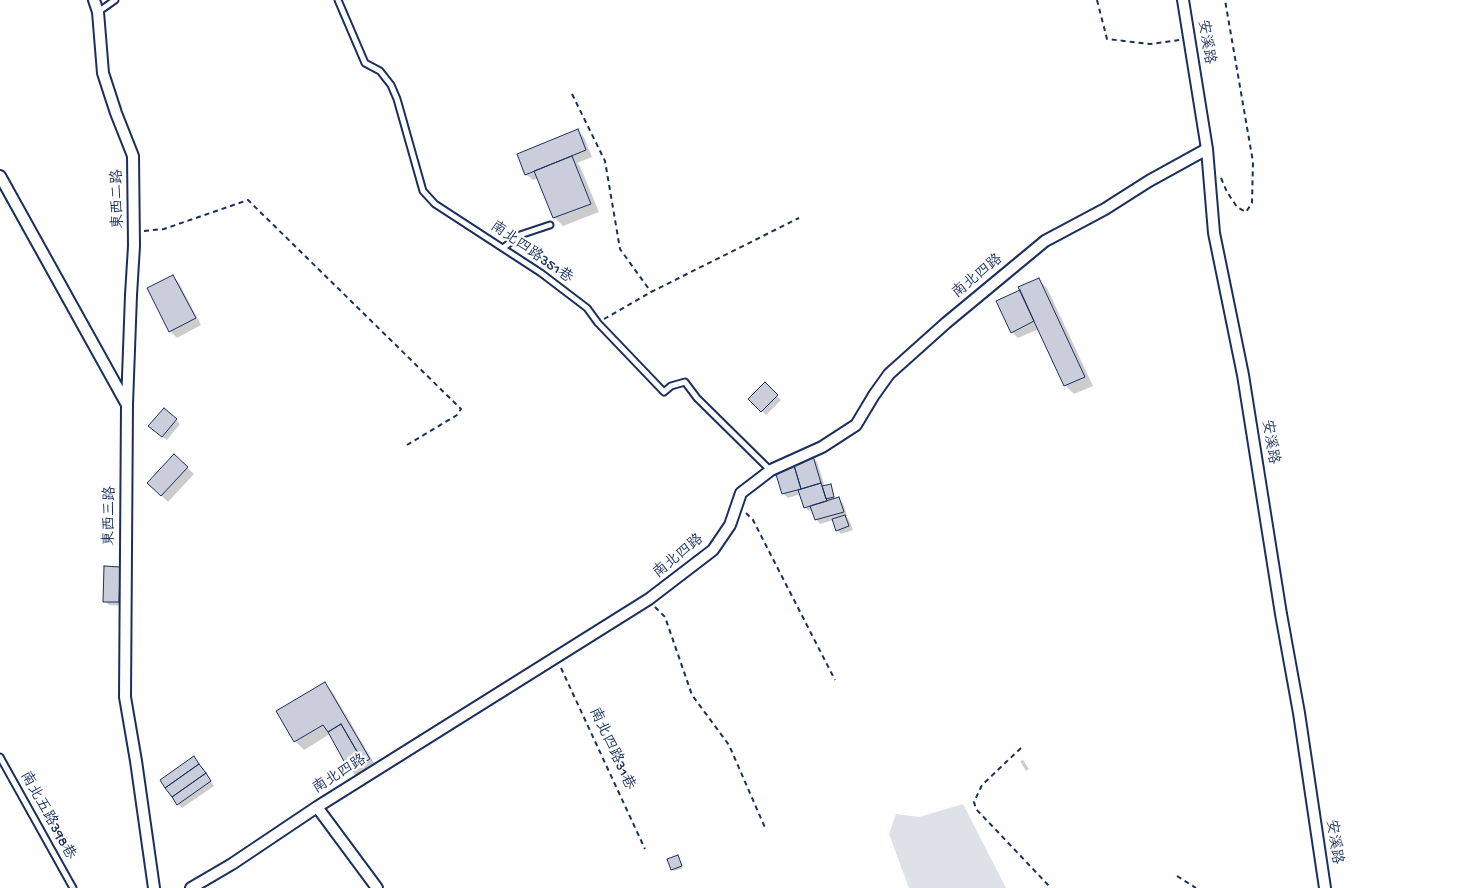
<!DOCTYPE html>
<html>
<head>
<meta charset="utf-8">
<style>
  body { margin:0 }
  canvas { display:block; background:#fff }
</style>
</head>
<body>
<canvas width="1473" height="888"></canvas>
<script>
const c = document.querySelector('canvas').getContext('2d');
c.lineJoin = 'round';
function fillPath(path, color) { c.fillStyle = color; c.fill(path, 'evenodd'); }
const toPath = rows => new Path2D(rows.map(r => 'M' + r).join(''));
function trace(path, color, width, dash) { c.strokeStyle = color; c.lineWidth = width; c.lineCap = dash ? 'butt' : 'round'; c.setLineDash(dash || []); c.stroke(path); }
function label(font, color, halo, rows, align = 'center') {
  c.font = font + ' "Gochi Hand","LXGW WenKai TC",sans-serif'; c.lineWidth = 4.5; c.setLineDash([]); c.textBaseline = 'middle'; c.strokeStyle = halo; c.fillStyle = color; for (const [text, x, y, turn = 0] of rows) {
    c.save(); c.translate(x, y); c.rotate((+turn || 0) * Math.PI / 180); c.textAlign = isNaN(turn) ? turn : align; if (halo) c.strokeText(text, 0, 0); c.fillText(text, 0, 0); c.restore();
  }
}
const green = toPath([
  [963,804,1006,888,909,888,889,834,896,814,919,817]
]);
const shadow = toPath([
  [578,131,584,137,592,157,577,163,580,166,599,212,563,226,555,218,539,178,533,180,526,174],
  [172,276,179,283,201,325,177,338,170,331],
  [1038,279,1047,288,1093,386,1074,394,1066,386,1039,329,1018,338,1012,332,1021,291],
  [765,384,781,400,766,415,750,399],
  [164,409,180,424,167,440,154,430],
  [174,455,194,474,168,502,149,483],
  [813,458,817,462,825,487,830,485,836,500,839,499,843,503,847,516,845,516,849,520,853,530,841,534,837,530,833,520,820,524,816,519,813,510,809,511,805,507,801,494,788,498,784,494,776,469],
  [120,568,124,572,123,606,109,605,105,601],
  [325,684,333,693,377,768,360,779,351,770,330,734,304,750,295,741],
  [1023,760,1029,769,1026,771,1020,761],
  [198,762,214,786,182,808,178,804],
  [678,856,683,868,674,871,668,860]
]);
const building = toPath([
  [578,129,586,150,525,175,517,154,578,129],
  [572,156,591,204,553,218,534,171,572,156],
  [173,275,196,318,169,332,147,288,173,275],
  [1039,278,1085,377,1064,386,1018,287,1039,278],
  [1020,290,1034,321,1011,333,996,301,1020,290],
  [765,382,778,395,761,412,748,399,765,382],
  [164,408,177,419,162,437,148,426,164,408],
  [174,454,188,467,161,496,147,483,174,454],
  [813,456,821,483,801,489,793,462,813,456],
  [793,462,801,489,782,494,774,468,793,462],
  [821,483,827,501,804,508,798,490,821,483],
  [831,484,834,497,826,499,822,486,831,484],
  [839,497,844,512,815,520,810,506,839,497],
  [845,515,849,526,836,531,832,519,845,515],
  [104,566,120,567,119,602,103,602,104,566],
  [325,682,370,759,350,771,345,763,359,755,341,724,328,732,323,725,294,742,276,711,325,682],
  [341,724,359,755,345,763,328,732,341,724],
  [194,756,199,764,165,788,160,780,194,756],
  [199,764,206,773,172,797,165,788,199,764],
  [206,773,211,781,177,805,172,797,206,773],
  [678,855,682,866,671,870,667,859,678,855]
]);
const path = toPath([
  [1097,0,1107,39,1150,44,1180,40],
  [572,94,605,161,620,249,651,292],
  [1221,178,1227,192,1237,207,1246,212,1252,203,1253,162,1225,0],
  [144,231,164,229,248,200,461,409,457,415,407,445],
  [604,319,651,292,799,218],
  [746,513,753,520,835,680],
  [655,607,665,617,692,695,729,745,766,830],
  [561,668,645,849],
  [1021,748,982,785,974,802,976,809,1051,888],
  [1177,876,1196,888]
]);
const service = toPath([
  [338,0,365,63,380,71,391,85,397,99,423,191,435,204,541,273,587,308,598,323,664,392,671,386,685,382,697,398,770,470],
  [98,12,115,0],
  [503,248,520,235,550,225],
  [0,757,73,888]
]);
const minor = toPath([
  [94,0,98,12,103,73,116,113,133,156,134,246,131,295,127,404,125,697,136,761,154,888],
  [1183,0,1207,149,1214,233,1243,375,1281,614,1299,713,1325,888],
  [0,176,126,403],
  [317,807,377,888],
  [191,888,232,864,317,807,649,599,713,550,730,525,741,493,771,470,822,447,856,425,874,395,889,374,946,323,1045,241,1105,209,1149,181,1207,149]
]);
const streetNames = [
  ["安溪路",1205,42,81],
  ["東西二路",119,199,-91],
  ["南北四路351巷",531,253,35],
  ["南北四路",978,277,-39],
  ["安溪路",1269,442,81],
  ["東西三路",111,516,-89],
  ["南北四路",679,557,-39],
  ["南北四路31巷",611,749,65],
  ["南北四路",340,775,-32],
  ["南北五路398巷",47,816,61],
  ["安溪路",1333,842,82]
];
fillPath(green, '#dee1e7');
fillPath(shadow, '#0003');
fillPath(building, '#caceda');
trace(building, '#1b2f5e', 1);
trace(service, '#1b2f5e', 9);
trace(minor, '#1b2f5e', 14);
trace(path, '#1b2f5e', 2, [5, 4]);
trace(service, '#fff', 5);
trace(minor, '#fff', 10);
label('15px', '#1b2f5e', '#fff', streetNames);
</script>
</body>
</html>
